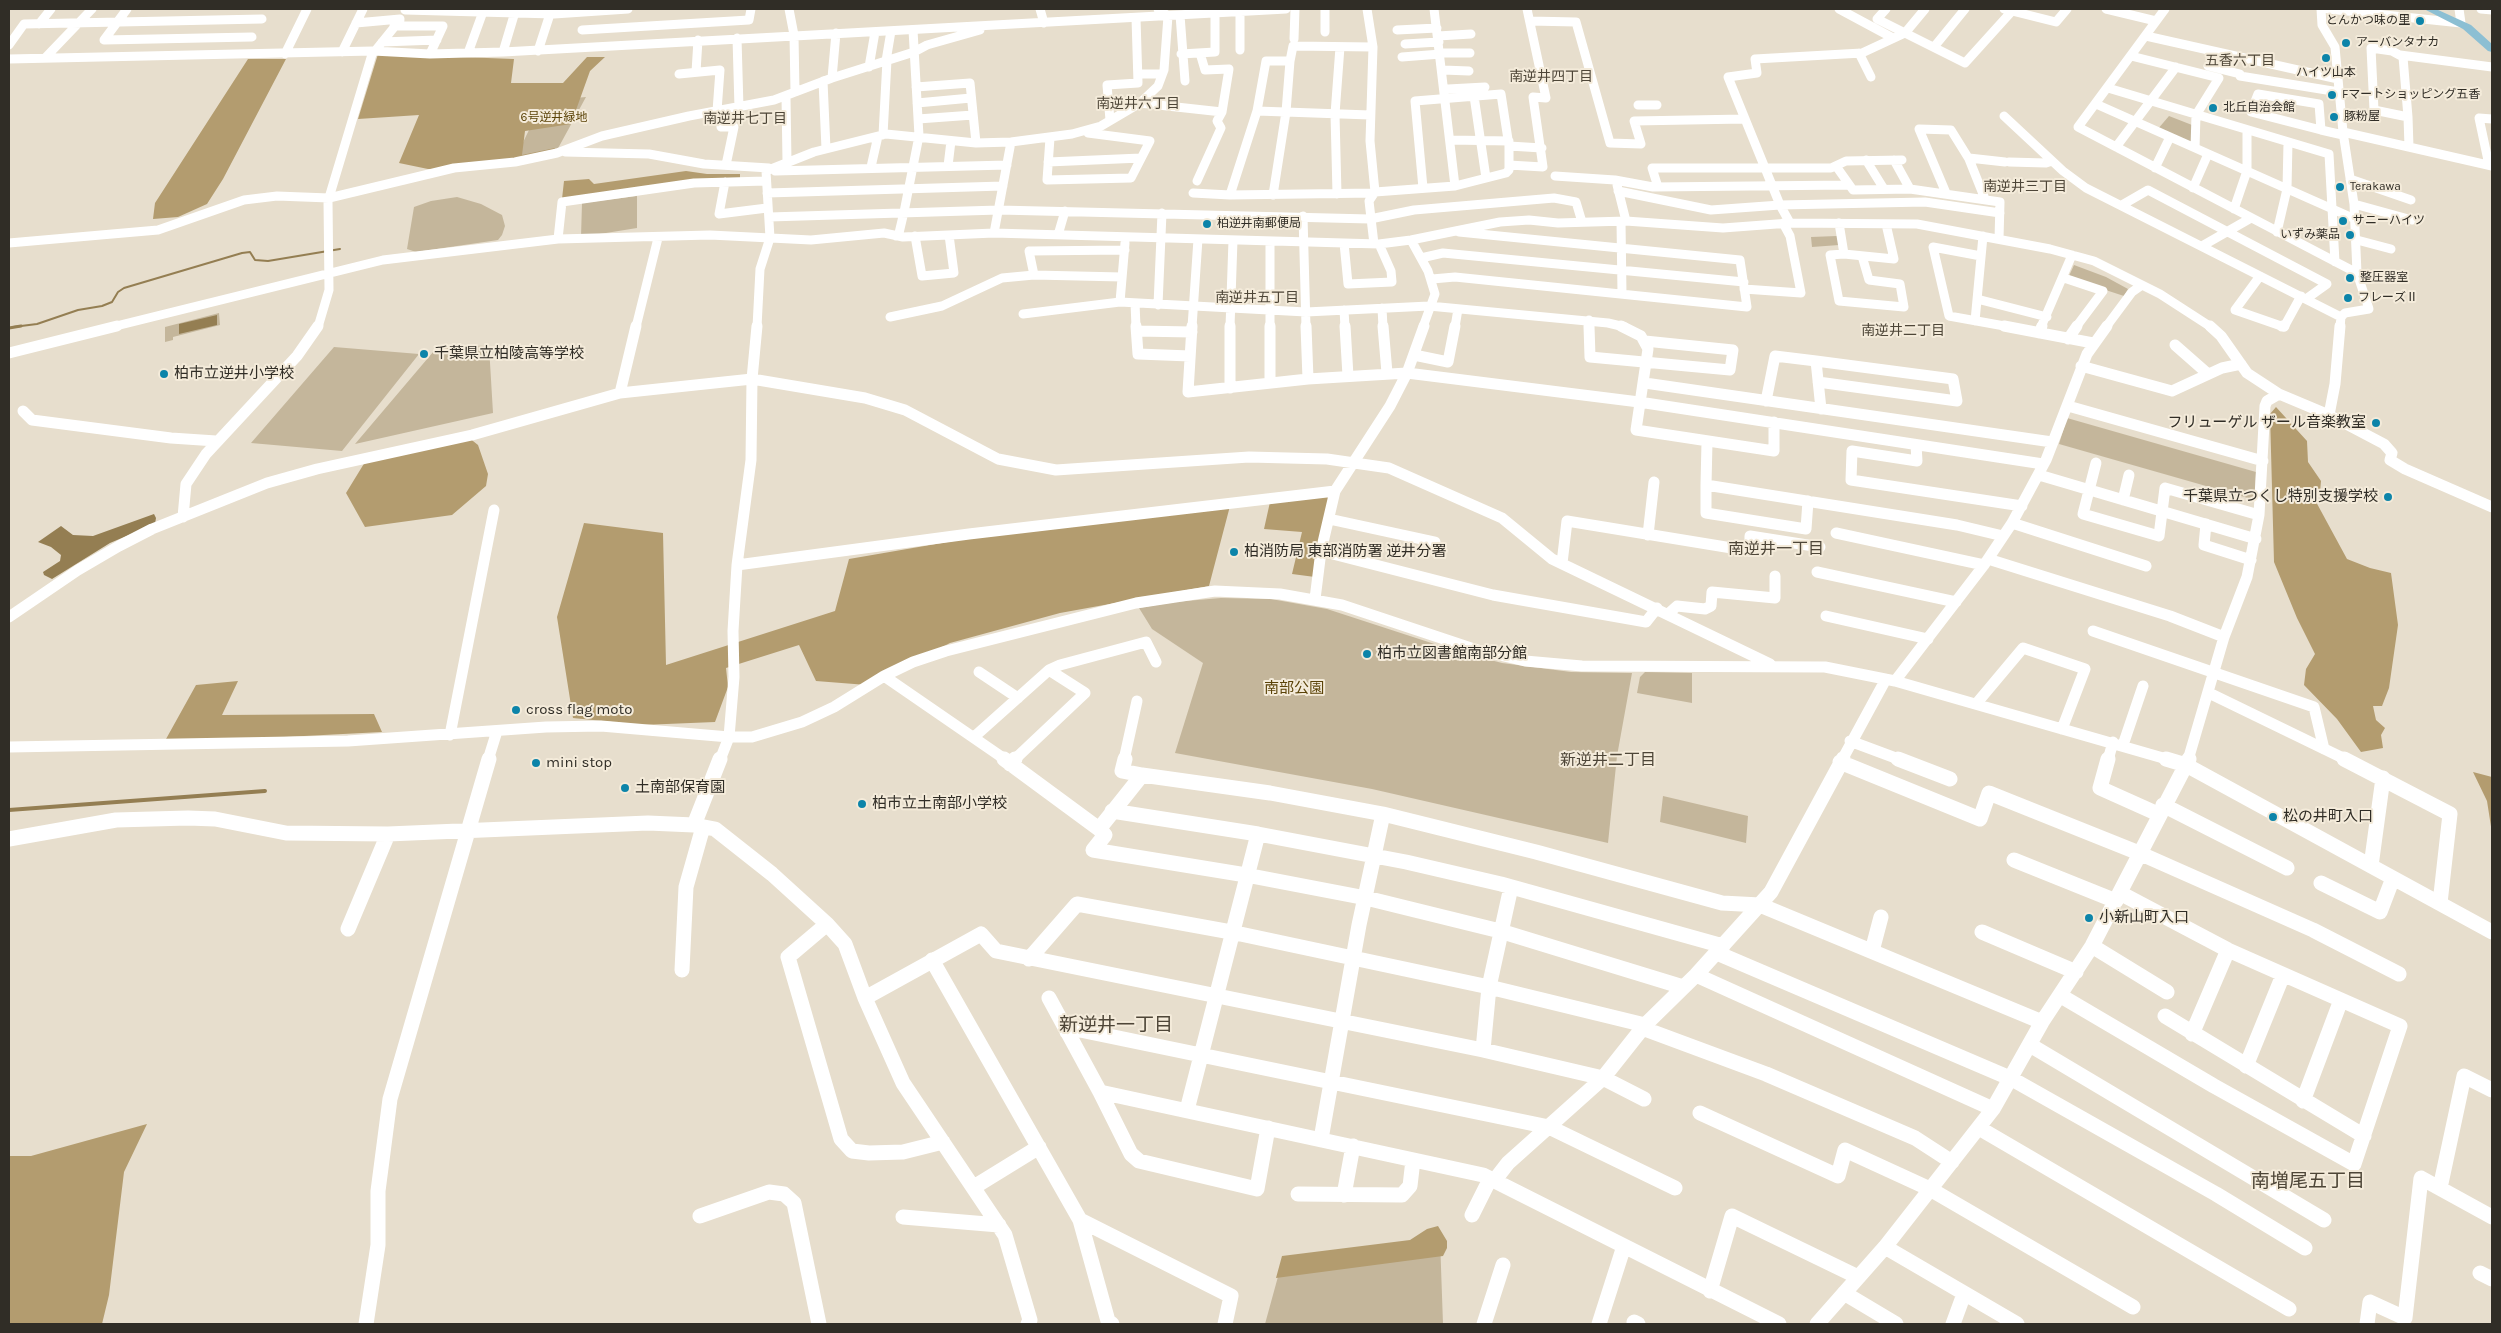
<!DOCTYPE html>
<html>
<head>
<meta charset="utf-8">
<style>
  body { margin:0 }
  #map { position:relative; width:2501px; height:1333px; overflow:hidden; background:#e7decd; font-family:Karla,sans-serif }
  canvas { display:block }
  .frame { position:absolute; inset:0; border:10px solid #302d26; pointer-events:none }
</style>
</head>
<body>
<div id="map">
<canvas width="2501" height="1333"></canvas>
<div class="frame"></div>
</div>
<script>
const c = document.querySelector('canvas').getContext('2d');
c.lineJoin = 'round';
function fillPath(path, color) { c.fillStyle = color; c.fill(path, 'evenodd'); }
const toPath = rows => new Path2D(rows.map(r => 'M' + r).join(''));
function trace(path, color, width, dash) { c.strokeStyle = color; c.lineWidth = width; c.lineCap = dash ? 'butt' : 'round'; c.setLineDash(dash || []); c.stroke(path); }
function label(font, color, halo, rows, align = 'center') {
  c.font = font + ' Karla,"Noto Sans JP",sans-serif'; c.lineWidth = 4; c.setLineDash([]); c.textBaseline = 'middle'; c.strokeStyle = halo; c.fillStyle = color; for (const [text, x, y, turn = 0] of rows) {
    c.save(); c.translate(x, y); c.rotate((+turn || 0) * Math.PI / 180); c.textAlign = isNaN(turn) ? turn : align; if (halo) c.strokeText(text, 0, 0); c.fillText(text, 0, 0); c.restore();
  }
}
const green = toPath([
  [586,97,556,152,514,161,543,101],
  [2169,116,2192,125,2192,144,2157,130],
  [637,196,637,228,581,237,582,203],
  [457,197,481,204,502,215,505,226,502,235,498,240,416,252,407,249,414,207,431,201],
  [1837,236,1839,245,1812,247,1811,237],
  [2074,265,2106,277,2128,289,2124,296,2072,279,2069,276],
  [219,313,220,325,173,337,173,340,165,342,165,327],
  [439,345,489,346,493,413,355,444],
  [334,347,419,354,342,451,251,443],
  [2067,418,2256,472,2255,500,2059,444],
  [1221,598,1271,599,1327,609,1456,651,1502,663,1571,672,1632,673,1617,756,1608,843,1372,789,1175,753,1203,663,1152,629,1139,608,1174,602],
  [1645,672,1692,673,1692,703,1637,693,1640,677],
  [1663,796,1748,816,1746,843,1660,822],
  [1440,1239,1443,1324,1265,1324,1282,1262]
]);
const forest = toPath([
  [378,54,514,59,511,83,563,83,587,57,605,57,590,71,571,124,525,131,522,155,555,148,554,152,443,169,428,169,399,163,419,115,358,119],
  [248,59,286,59,223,179,207,204,178,217,153,219,155,203],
  [686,171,707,174,740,174,740,180,562,199,564,181,589,179,594,184],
  [2276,407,2307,441,2308,462,2321,481,2320,492,2313,494,2315,500,2347,559,2370,568,2391,573,2398,625,2389,688,2382,706,2373,706,2376,720,2385,728,2381,735,2383,748,2361,752,2337,719,2304,685,2306,669,2315,654,2297,618,2274,562,2270,414],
  [468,437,478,445,488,474,486,486,452,515,365,527,346,493,365,462],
  [1332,494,1315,577,1292,574,1302,532,1264,529,1270,502],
  [1230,506,1209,586,1060,613,950,643,867,685,816,681,799,645,726,668,728,687,715,722,642,725,573,718,557,617,584,523,663,533,666,665,835,611,849,559,1000,533],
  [238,681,222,715,374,714,382,732,226,740,166,739,196,685],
  [2473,772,2492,777,2492,833,2487,801],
  [147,1124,124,1172,109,1295,102,1324,9,1324,9,1156,31,1156],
  [1438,1226,1447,1241,1447,1248,1443,1256,1276,1278,1282,1256,1410,1240,1427,1229]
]);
const water = toPath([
  [217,315,217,325,179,334,179,324],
  [154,514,156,518,155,524,110,543,52,579,44,575,43,572,60,561,61,555,51,547,38,542,61,526,73,535,93,536]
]);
const streamFar2 = toPath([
  [13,327,37,324,78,310,102,306,112,302,118,292,124,288,242,253,250,252,255,260,268,261,340,249]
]);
const streamFar1 = toPath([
  [9,328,21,326]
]);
const stream = toPath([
  [9,810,265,791]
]);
const minorFar2 = toPath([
  [127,9,104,40,252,37],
  [789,9,794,35,795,92],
  [1040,9,1044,23],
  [1325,9,1325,32],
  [1367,9,1373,47,1370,141,1375,192,1369,201,1374,244],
  [1434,9,1455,186],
  [1839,9,1893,38],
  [1886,9,1877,19,1965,63,2012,11],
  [2004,9,2056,22,2067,9],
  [2106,9,2156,21],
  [2165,9,2078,127,2357,273],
  [2321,9,2322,25,2335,47,2343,132,2354,204,2357,273,2369,309,2345,313,2341,317,2340,327],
  [2328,9,2461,23,2459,9],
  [2481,9,2492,10],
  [405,10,554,14,628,9],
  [1240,11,1240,50],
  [1180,15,1185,81],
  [1530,21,1576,22,1610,143,1641,144,1634,121,1744,119],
  [356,23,400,19],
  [39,24,51,9],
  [394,26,443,26,430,54],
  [582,30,749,20,751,9],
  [1397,30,1437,28],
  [1438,36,1471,34],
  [2146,36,2338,79],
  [737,38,739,108],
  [1294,39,1295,9],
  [382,42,437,40],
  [1405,44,1439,42],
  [9,45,24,24,262,19],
  [1934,47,1965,9],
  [2371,48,2392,51,2403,57,2408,117,2374,110,2371,48],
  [375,51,400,20],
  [538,51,550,14],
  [342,52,363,9],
  [503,52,515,12],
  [468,53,484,9],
  [1441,53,1470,53],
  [1859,53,1871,77],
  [285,54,307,9],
  [1181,54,1215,52,1215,12],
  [2400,55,2492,67],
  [2131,56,2219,78,2196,115,2195,148],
  [1402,57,1441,54],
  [45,58,92,9],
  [9,59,373,51,430,54,503,52,1286,9],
  [886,61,891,31],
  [2208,66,2240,74],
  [869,67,875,32],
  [1443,70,1469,71],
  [696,72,698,40],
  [679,74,720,70,717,111],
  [1138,74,1162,74],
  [2240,76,2339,92],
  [832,78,836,33],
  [823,81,826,149],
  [916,87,970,83,976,143],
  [2108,88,2329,154,2335,262],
  [1448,89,1485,87],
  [2258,94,2319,104,2321,130,2251,112,2258,94],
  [1474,96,1486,178],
  [786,97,787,162],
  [917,103,971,98],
  [1140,103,1222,112],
  [2096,104,2355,219],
  [1638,105,1657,105],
  [723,111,721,127,734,127,726,165],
  [1257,111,1370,115],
  [2004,116,2063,171,2086,188,2341,317],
  [2408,117,2409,147],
  [918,119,973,115],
  [1110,120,1107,85,1138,83,1136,18],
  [2321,130,2343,135],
  [2343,132,2492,166],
  [883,135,887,60],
  [1050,138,1047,180,1131,178,1150,141,1088,133],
  [1451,140,1509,141],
  [1509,146,1542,148],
  [2116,147,2176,67],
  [565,152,649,154,704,164,769,168],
  [1969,158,2005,162],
  [1866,160,1884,189],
  [1894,160,1910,189],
  [1048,162,1141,158],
  [2009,162,2046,163,2052,161],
  [1509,165,1543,167,1533,97,1546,98,1527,9],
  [2489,165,2479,118,2492,119],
  [948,166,951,141],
  [1836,166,1853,190,1910,189,2000,202,1999,239],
  [871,167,878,136],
  [2155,168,2170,137],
  [775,171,1007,165],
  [1555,176,1615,180,1653,187,1849,185],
  [2350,179,2411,200],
  [1197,181,1221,128,1217,121,1222,112,1229,69,1205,70,1200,53],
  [725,182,719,214,767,208],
  [1617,185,1626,221],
  [1658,187,1652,168,1831,168,1846,161,1902,160],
  [2193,188,2208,154],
  [1618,191,1711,210,1780,205,1925,202,2000,213],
  [1375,192,1455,186,1506,173,1509,170,1509,146,1501,94,1415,101,1423,188],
  [767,193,1003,186],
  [1193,193,1230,195,1373,193],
  [1946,193,1919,129,1951,130,1969,159,1985,199],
  [1337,194,1335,114,1340,47],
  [1230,195,1257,111,1266,61,1290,61,1293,46,1373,47],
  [1273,195,1286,112,1290,61],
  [2354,204,2412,220],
  [2122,205,2148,190,2327,284,2306,299],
  [2234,209,2247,171,2247,130],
  [1303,216,1306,327],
  [769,217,999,210,1370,219,1414,210,1554,198,1576,202,1582,222],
  [1621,221,1622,294],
  [1790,223,1780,205,1728,77,1757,73,1755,59,1862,53,1905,33,1925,9],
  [1839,223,1844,254,1894,259,1886,224],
  [2277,232,2287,189,2288,142],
  [994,233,1011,142],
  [1058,235,1065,211],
  [896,236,899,233,904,212,919,136,913,30],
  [915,236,922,276,954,273,949,235],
  [558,239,562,202,694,183,766,181],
  [1411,240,1428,271,1435,294,1423,327],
  [2357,240,2391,249],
  [1270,241,1270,327],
  [9,243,158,230,244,200,277,196,329,198,454,168,515,162,557,153,602,136,689,116,774,100,832,78,914,52,927,45,980,30],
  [1344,243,1348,284,1392,282,1391,271,1379,244],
  [2202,246,2251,218],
  [1844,254,1830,255,1839,301,1904,307,1900,284,1869,280,1862,256],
  [1981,256,1933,247,1949,316,2010,327],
  [1421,258,1443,253,1744,282],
  [1034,275,1029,251,1125,250],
  [2260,276,2235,310,2284,327,2301,296],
  [2064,278,2103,291,2076,327],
  [1432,279,1455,277,1747,307,1740,260,1459,232],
  [1744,289,1801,293,1790,236,1783,223],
  [1977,299,2047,317],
  [1120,302,1125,243],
  [1135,303,1136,327],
  [1158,305,1162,213],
  [1382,308,1383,327],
  [1344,310,1345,327],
  [1023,314,1120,302,1306,312,1429,306,1608,323,1625,327],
  [890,317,942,306,1002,278,1034,275,1122,277],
  [1589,320,1589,327],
  [1975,321,1983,236],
  [112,327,383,260,558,239,710,235,811,240,884,233,903,237,994,233,1379,244,1411,240,1500,222,1529,220,1558,223,1626,221,1723,228,1790,223,1917,224,2050,249,2094,261,2160,294,2211,327],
  [318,327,329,290,328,201,373,51],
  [636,327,658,238],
  [757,327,760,269,770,238,766,171,814,152,886,134,976,143,1011,142,1072,134,1101,126,1140,103,1158,86,1164,70,1168,16,1158,9],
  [1192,327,1198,239],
  [1230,327,1233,240],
  [1455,327,1458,309],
  [2041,327,2072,255],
  [2106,327,2132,292,2142,285]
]);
const minorFar1 = toPath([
  [757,326,752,379,751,460,737,565,733,631,734,677,729,737,752,737,802,722,834,707,884,676,913,662,946,651,1136,603,1215,591,1280,594,1342,605,1474,649,1525,661,1582,666,1825,667,1895,681,2170,760],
  [1136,326,1138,354,1190,356],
  [1192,326,1188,392,1308,379,1407,373,1639,402,2043,464],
  [1230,326,1230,388],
  [1270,326,1270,383],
  [1306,326,1308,379],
  [1345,326,1348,376],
  [1383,326,1387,373],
  [1589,326,1590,357,1730,370,1733,350,1645,341],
  [1621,326,1641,336,1648,349,1636,430,1774,451,1774,422],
  [2004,326,2093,343],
  [2210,326,2221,336,2247,373,2279,394,2329,415,2384,444,2392,453,2390,460,2405,469,2492,507],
  [2282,326,2284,326],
  [1137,331,1192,332],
  [2039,333,2042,326],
  [2068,339,2077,326],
  [2175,345,2208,374],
  [9,353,117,326],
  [1414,355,1448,362,1455,326],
  [1816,361,1953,379,1957,401,1818,382],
  [2081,366,2172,391,2222,368,2241,364],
  [1645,383,2052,442],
  [620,393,636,326],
  [1766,401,1775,356,1816,361,1821,409],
  [2068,406,2263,461],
  [23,411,32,420,171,438,216,441],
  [2329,415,2335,384,2340,326],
  [1707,442,1706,485,1957,525,2003,536],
  [1916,445,1917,461,1852,451,1851,480,2022,506],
  [2096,463,2083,514,2159,536,2165,488,2259,515],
  [2039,475,2256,539],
  [1706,485,1706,513,1806,529,1808,501],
  [2123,500,2129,475],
  [183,517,186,484,206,454,297,356,318,326],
  [1329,519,1435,542],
  [2012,523,2146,566],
  [2206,524,2204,545,2251,560],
  [1836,533,1984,565],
  [1648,535,1654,482],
  [1321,551,1493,595,1646,622,1657,608],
  [1988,559,2170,616,2224,637],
  [1562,563,1567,521,1750,551,1750,536,1820,547],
  [737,565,969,534,1335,491],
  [1817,572,1956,602],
  [1315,599,1321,551,1335,491,1390,406,1407,373,1424,326],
  [1668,614,1677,606,1705,609,1711,606,1712,592,1775,598,1775,576],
  [1826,616,1928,639],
  [9,617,78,570,119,546,152,529,267,483,317,469,472,435,620,393,752,379,865,398,905,410,998,459,1056,470,1249,457,1327,459,1389,468,1502,518,1552,559,1770,664],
  [2093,631,2314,707,2324,749],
  [1049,670,1060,665,1146,642,1156,662],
  [979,672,1018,698],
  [884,676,1006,760],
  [1895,681,1984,565,2012,523,2046,460,2087,354,2107,326],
  [2209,693,2347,760],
  [1976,704,2023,648,2085,669,2062,729],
  [450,735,494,510],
  [974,737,1049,670,1085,693,1014,760],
  [1850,741,1901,760],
  [2123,745,2143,686],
  [9,747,348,741,546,727,601,726,729,737,720,760],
  [488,760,497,731],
  [1124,760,1137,701],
  [1842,760,1886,679],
  [2108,760,2113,742],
  [2188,760,2224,637,2247,577,2259,515,2265,406,2267,401,2279,394]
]);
const minor = toPath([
  [1004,759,1099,829,1142,775,1270,793,1383,814,1536,852,1722,903,1760,905,2042,1022],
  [1125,759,1122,771,1142,775],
  [1898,759,1950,779],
  [2108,759,2100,788,2158,814],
  [2166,759,2186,765,2492,932],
  [2344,759,2450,814,2440,903],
  [1840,762,1980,819,1989,793,2139,853,2313,930,2399,974],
  [1010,764,1015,759],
  [2163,805,2287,868],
  [1112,811,1258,834,1406,862,1501,884,1723,946],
  [694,825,720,759],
  [1099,829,1105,835,1093,850,1246,875,1366,898,1500,931,1683,987],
  [9,839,116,820,188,818,215,819,286,833,388,834,648,823,694,825,715,829,772,874,827,924,845,944,865,998,903,1083,1005,1235,1030,1320,1028,1324],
  [2014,860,2116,901],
  [2371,866,2383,778],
  [2321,883,2380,912,2393,878],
  [827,924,788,957,841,1139,852,1151,869,1153,903,1152,943,1142],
  [348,929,388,834],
  [1982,932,2076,972],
  [2092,946,2167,992],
  [1872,951,1881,917],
  [1717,953,2012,1079,2216,1194,2305,1248],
  [1029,959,1077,904,1231,932,1489,987,1645,1025],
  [932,960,1080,1220,1108,1321,1112,1324],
  [682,970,686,887,703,827],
  [1696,975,1993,1109],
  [2061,996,2214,1086,2354,1164,2400,1026,2228,950,2120,893],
  [865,998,981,934,996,951,1483,1050,1603,1078,1644,1099],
  [1049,998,1100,1092,1483,1175,1779,1324],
  [2165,1016,2364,1136],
  [1642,1028,1766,1074,1915,1138,1952,1162],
  [1067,1032,1080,1030,1549,1127,1675,1188],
  [2192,1034,2228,950],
  [2030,1045,2324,1220],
  [1483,1050,1489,987,1511,887],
  [2246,1066,2283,975],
  [1100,1092,1131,1154,1139,1161,1257,1189,1268,1128],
  [2303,1101,2341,1000],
  [1187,1110,1258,834],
  [1700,1113,1838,1176,1845,1150,1930,1189,2133,1307],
  [1979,1128,2289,1309],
  [1321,1139,1359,925,1383,814],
  [1494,1181,1508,1163,1603,1078,1645,1025,1696,975,1771,892,1843,759],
  [974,1187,1039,1147],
  [2440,1188,2464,1076,2492,1090],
  [1298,1194,1402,1195,1410,1186,1413,1160],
  [1344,1195,1353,1146],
  [1472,1215,1490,1179],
  [700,1216,769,1192,784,1194,794,1203,819,1324],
  [903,1217,999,1225],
  [1080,1220,1231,1296,1225,1324],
  [1885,1247,2017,1324],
  [2480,1273,2492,1279],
  [1710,1291,1732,1216,1858,1277],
  [1844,1293,1896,1324],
  [1634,1322,1638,1324],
  [366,1324,378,1245,378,1191,390,1099,489,759],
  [1484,1324,1503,1265],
  [1599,1324,1624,1246],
  [1817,1324,1885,1247,1993,1109,2042,1022,2092,946,2189,759],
  [1953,1324,1964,1294],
  [2367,1324,2370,1302,2405,1318,2421,1178,2492,1217]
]);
const major = toPath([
  [2424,9,2436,9,2471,25,2492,44,2492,52,2488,51,2463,29,2424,9]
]);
const markers = [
  [2420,21,5,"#0c84a9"],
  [2346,43,5,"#0c84a9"],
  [2326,58,5,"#0c84a9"],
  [2332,95,5,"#0c84a9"],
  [2213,108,5,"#0c84a9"],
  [2334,117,5,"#0c84a9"],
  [2340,187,5,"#0c84a9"],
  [2343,221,5,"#0c84a9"],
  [1207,224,5,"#0c84a9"],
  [2350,235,5,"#0c84a9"],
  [2350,278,5,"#0c84a9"],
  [2348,298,5,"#0c84a9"],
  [424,354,5,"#0c84a9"],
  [164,374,5,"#0c84a9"],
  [2376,423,5,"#0c84a9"],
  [2388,497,5,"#0c84a9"],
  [1234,552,5,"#0c84a9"],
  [1367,654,5,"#0c84a9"],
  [516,710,5,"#0c84a9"],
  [536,763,5,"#0c84a9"],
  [625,788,5,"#0c84a9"],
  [862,804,5,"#0c84a9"],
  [2273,817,5,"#0c84a9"],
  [2089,918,5,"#0c84a9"]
];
const farPoinames = [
  ["とんかつ味の里",2410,21,"right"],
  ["アーバンタナカ",2356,43],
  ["ハイツ山本",2326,73,"center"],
  ["Fマートショッピング五香",2342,95],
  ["北丘自治会館",2223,108],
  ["豚粉屋",2344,117],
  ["Terakawa",2350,187],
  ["サニーハイツ",2353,221],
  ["柏逆井南郵便局",1217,224],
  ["いずみ薬品",2340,235,"right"],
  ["整圧器室",2360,278],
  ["フレーズⅡ",2358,298]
];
const farParknames = [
  ["6号逆井緑地",554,118]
];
const farNeighbourhoodnames = [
  ["五香六丁目",2240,61],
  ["南逆井四丁目",1551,77],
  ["南逆井六丁目",1138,104],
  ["南逆井七丁目",745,119],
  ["南逆井三丁目",2025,187],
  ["南逆井五丁目",1257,298],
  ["南逆井二丁目",1903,331]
];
const poiNames = [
  ["千葉県立柏陵高等学校",434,354],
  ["柏市立逆井小学校",174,374],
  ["フリューゲル ザール音楽教室",2366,423,"right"],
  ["千葉県立つくし特別支援学校",2378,497,"right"],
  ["柏消防局 東部消防署 逆井分署",1244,552],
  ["柏市立図書館南部分館",1377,654],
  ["cross flag moto",526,710],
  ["mini stop",546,763],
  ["土南部保育園",635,788],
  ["柏市立土南部小学校",872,804],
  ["松の井町入口",2283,817],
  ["小新山町入口",2099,918]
];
const parkNames = [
  ["南部公園",1294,689]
];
const neighbourhoodNames = [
  ["南逆井一丁目",1776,549],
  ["新逆井二丁目",1608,760]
];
const nearNeighbourhoodnames = [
  ["新逆井一丁目",1116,1026],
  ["南増尾五丁目",2308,1182]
];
fillPath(green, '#c4b69b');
fillPath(forest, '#b39c6f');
fillPath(water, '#947e52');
trace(streamFar2, '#947e52', 2);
trace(streamFar1, '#947e52', 3);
trace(stream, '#947e52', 4);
trace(minorFar2, '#fff', 9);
trace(minorFar1, '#fff', 11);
trace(minor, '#fff', 15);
fillPath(major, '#8cbfd3');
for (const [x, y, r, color] of markers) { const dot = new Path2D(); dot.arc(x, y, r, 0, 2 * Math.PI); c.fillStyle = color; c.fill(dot); trace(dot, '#f4ebda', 2); }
label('12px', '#302d26', '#f4ebda', farPoinames, 'left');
label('12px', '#5b4308', '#f4ebda', farParknames);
label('14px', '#4e4638', '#f4ebda', farNeighbourhoodnames);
label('15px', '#302d26', '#f4ebda', poiNames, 'left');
label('15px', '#5b4308', '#f4ebda', parkNames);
label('16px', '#4e4638', '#f4ebda', neighbourhoodNames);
label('19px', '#4e4638', '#f4ebda', nearNeighbourhoodnames);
</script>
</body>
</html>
